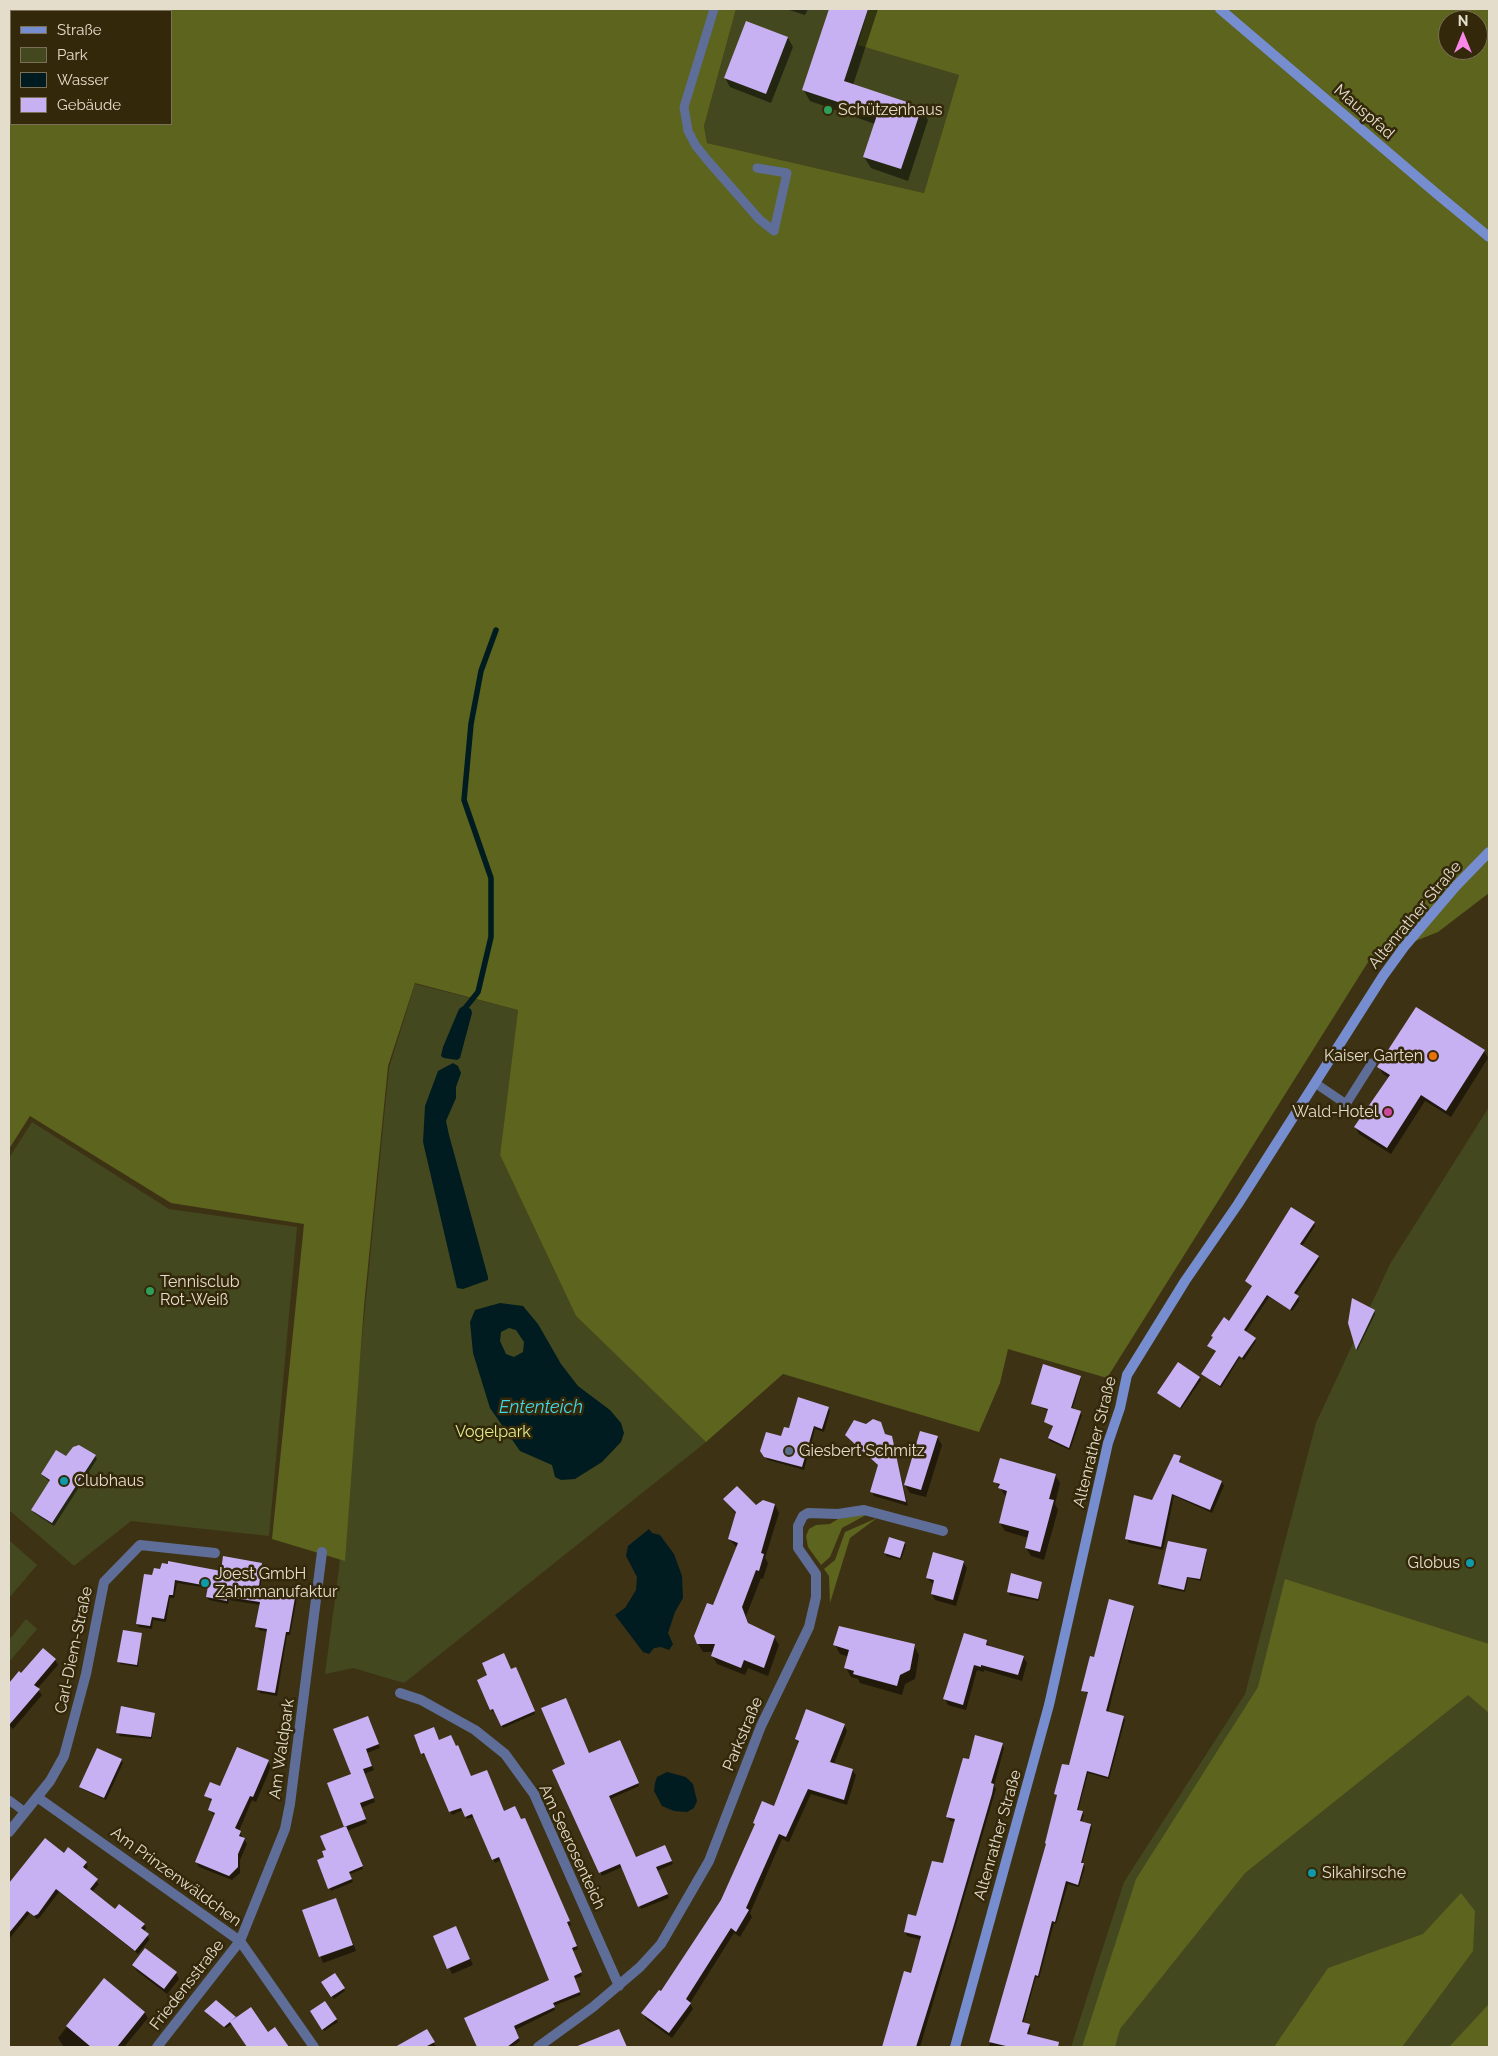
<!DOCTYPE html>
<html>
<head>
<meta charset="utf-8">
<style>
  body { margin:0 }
  #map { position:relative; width:1498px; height:2056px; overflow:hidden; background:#3e3215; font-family:Raleway,sans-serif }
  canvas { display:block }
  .frame { position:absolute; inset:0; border:10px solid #e4ddcc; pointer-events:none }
  .legend { position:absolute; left:10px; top:10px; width:162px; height:115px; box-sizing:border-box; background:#34280a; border:1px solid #7a7058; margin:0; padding:6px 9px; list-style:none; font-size:15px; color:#e4ddcc }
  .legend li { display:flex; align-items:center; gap:10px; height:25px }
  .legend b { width:25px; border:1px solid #7a7058 }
  .north { position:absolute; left:1438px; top:10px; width:50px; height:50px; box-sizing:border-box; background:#34280a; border:1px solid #7a7058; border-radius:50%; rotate:0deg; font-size:14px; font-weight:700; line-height:20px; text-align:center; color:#e4ddcc }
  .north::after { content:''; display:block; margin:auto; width:18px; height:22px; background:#fa87e8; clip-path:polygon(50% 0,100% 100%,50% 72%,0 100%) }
</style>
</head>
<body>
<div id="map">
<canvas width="1498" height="2056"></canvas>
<div class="frame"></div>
<ul class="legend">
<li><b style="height:6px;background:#768dd0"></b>Straße</li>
<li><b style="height:14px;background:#43481f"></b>Park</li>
<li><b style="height:14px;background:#001c20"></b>Wasser</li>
<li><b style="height:14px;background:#c8b1f2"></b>Gebäude</li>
</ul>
<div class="north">N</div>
</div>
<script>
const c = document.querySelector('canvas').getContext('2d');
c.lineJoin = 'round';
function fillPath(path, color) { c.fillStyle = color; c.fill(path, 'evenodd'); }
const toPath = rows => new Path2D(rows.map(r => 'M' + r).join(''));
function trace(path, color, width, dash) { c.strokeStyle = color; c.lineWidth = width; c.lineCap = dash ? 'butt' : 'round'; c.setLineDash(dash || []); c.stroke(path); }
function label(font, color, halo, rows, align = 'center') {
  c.font = font + ' Raleway,sans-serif'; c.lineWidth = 5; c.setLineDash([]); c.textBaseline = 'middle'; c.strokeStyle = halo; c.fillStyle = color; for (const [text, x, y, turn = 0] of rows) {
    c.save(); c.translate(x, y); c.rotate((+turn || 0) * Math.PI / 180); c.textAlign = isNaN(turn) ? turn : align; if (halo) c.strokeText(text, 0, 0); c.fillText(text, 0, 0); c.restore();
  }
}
const green = toPath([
  [736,9,868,9,859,45,959,75,924,193,707,143,704,126],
  [415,984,518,1010,500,1155,576,1316,706,1442,404,1683,353,1668,325,1674,339,1569,389,1068],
  [1489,1107,1489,2047,1071,2047,1124,1882,1245,1694,1316,1423,1390,1264],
  [32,1122,169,1209,297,1227,269,1536,131,1521,74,1566,9,1510,9,1158],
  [9,1540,37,1565,9,1598],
  [26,1619,37,1629,9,1662,9,1640]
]);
const forest = toPath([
  [9,9,736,9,704,126,707,143,924,193,959,75,858,45,868,9,1489,9,1489,893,1438,932,1370,959,1107,1378,1008,1349,1000,1383,979,1432,783,1374,706,1442,576,1316,500,1155,518,1010,415,983,388,1066,364,1306,345,1561,272,1539,304,1224,171,1203,30,1116,9,1149],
  [11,11,171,11,171,124,11,124],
  [1448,20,1478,20,1478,50,1448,50],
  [862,1514,866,1515,842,1528,830,1557,821,1565,808,1547,806,1536,809,1529,816,1525,830,1524,838,1519],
  [877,1518,850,1538,830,1603,829,1576,824,1569,835,1560,845,1532],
  [1285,1579,1489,1644,1489,1713,1468,1695,1245,1873,1120,2029,1115,2047,1082,2047,1136,1879,1258,1687],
  [1461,1893,1475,1911,1473,1951,1402,2047,1274,2047,1328,1968,1423,1934],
  [1489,2004,1489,2047,1449,2047]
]);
const water = toPath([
  [463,1006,471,1009,472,1013,460,1058,457,1060,444,1058,441,1056,443,1047,459,1009],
  [453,1063,458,1066,461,1073,456,1087,456,1098,446,1121,449,1135,488,1277,488,1280,463,1289,457,1288,423,1142,425,1106,438,1071],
  [500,1303,523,1306,538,1324,561,1364,578,1386,610,1410,621,1423,624,1433,621,1442,602,1462,575,1479,561,1480,555,1477,552,1465,520,1451,490,1408,473,1353,470,1322,475,1310],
  [509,1328,516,1330,524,1342,523,1352,514,1357,506,1354,500,1341,501,1332],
  [649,1529,652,1533,660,1535,674,1554,682,1576,683,1598,675,1612,668,1633,673,1644,669,1650,661,1647,654,1648,649,1654,643,1652,615,1615,625,1608,636,1590,637,1577,626,1556,628,1546],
  [667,1772,686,1777,693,1784,697,1801,694,1808,687,1812,674,1811,662,1806,654,1791,655,1783,657,1777]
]);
const shadow = toPath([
  [786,9,808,9,805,15],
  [830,9,878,9,853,85,921,108,928,120,908,181,871,168,864,157,875,124,810,101,803,89],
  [788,38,793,47,771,103,730,87,725,78],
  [1417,1008,1484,1051,1488,1058,1451,1117,1425,1101,1391,1154,1359,1134,1355,1127,1389,1078,1383,1074,1379,1067],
  [1314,1223,1315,1226,1302,1246,1320,1259,1295,1296,1300,1300,1292,1311,1269,1297,1245,1333,1256,1341,1244,1360,1240,1357,1221,1388,1203,1374,1216,1352,1209,1346,1230,1323,1253,1287,1246,1281],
  [1374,1311,1375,1314,1357,1351,1350,1329],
  [1080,1377,1081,1379,1072,1410,1082,1415,1070,1450,1050,1441,1049,1438,1054,1428,1046,1422,1049,1411,1033,1404],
  [1199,1378,1201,1380,1181,1409,1159,1393],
  [828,1408,830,1411,824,1432,815,1429,804,1470,768,1460,764,1455,790,1430],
  [847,1435,891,1437,908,1506,874,1496,872,1492,879,1466],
  [937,1437,942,1445,926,1497,910,1493,905,1485],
  [95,1456,97,1459,54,1526,34,1513,32,1510,50,1482,42,1475,66,1458],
  [1180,1457,1181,1464,1222,1482,1224,1486,1212,1513,1174,1496,1163,1550,1129,1543,1127,1539],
  [1055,1475,1060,1483,1055,1504,1058,1510,1044,1560,1031,1556,1026,1548,1028,1538,1005,1531,1000,1523,1007,1498,995,1481],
  [724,1499,756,1507,775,1505,779,1513,765,1558,768,1563,763,1579,761,1578,746,1616,749,1625,774,1637,779,1645,768,1676,748,1668,745,1675,717,1664,712,1656,714,1652,703,1652,698,1644,737,1548,729,1539,737,1515],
  [904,1543,906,1545,901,1560,886,1556,885,1553],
  [1206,1550,1207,1553,1201,1581,1188,1578,1185,1592,1161,1587,1160,1584],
  [963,1562,967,1568,956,1606,935,1600,932,1594,934,1585,927,1578],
  [262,1564,264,1568,260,1588,295,1593,297,1597,290,1635,287,1635,277,1696,260,1693,258,1690,268,1632,259,1630,257,1626,260,1605,229,1600,228,1604,209,1600,207,1597,208,1588,177,1583,174,1598,170,1598,166,1622,153,1620,152,1629,139,1627,137,1624,153,1577,222,1573],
  [1012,1575,1041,1583,1039,1601,1009,1595],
  [1133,1607,1134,1610,1108,1713,1123,1717,1125,1720,1109,1779,1088,1773,1078,1811,1084,1815,1081,1823,1090,1825,1092,1828,1082,1864,1085,1867,1079,1887,1068,1884,1056,1924,1054,1923,1039,1978,1036,1977,1023,2024,1031,2028,1029,2035,1034,2039,1032,2047,989,2047,1047,1845,1057,1797,1056,1794,1070,1767,1089,1694,1082,1690,1095,1659],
  [141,1635,138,1667,120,1664,119,1661],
  [986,1641,990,1647,1023,1657,1027,1663,1022,1681,984,1670,984,1672,977,1670,966,1710,948,1705,945,1699],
  [835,1645,914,1646,919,1655,915,1679,905,1684,902,1695,860,1683,858,1679,851,1677,846,1668,849,1657,840,1654],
  [55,1660,58,1665,37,1689,42,1695,13,1729,9,1725,9,1685,19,1673,21,1675],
  [511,1670,517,1671,535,1714,503,1728,496,1710,493,1712,491,1709,489,1676],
  [122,1707,154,1714,152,1739,119,1736],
  [370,1721,380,1748,367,1753,374,1770,364,1774,375,1802,361,1808,367,1823,347,1831,363,1869,350,1874,353,1882,331,1891,318,1861,326,1858,327,1850,345,1826,352,1774],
  [844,1725,847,1731,834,1764,852,1770,856,1775,847,1805,811,1794,789,1842,782,1839,750,1913,752,1917,740,1937,734,1933,690,2003,693,2009,672,2038,646,2019,643,2013,661,1993,722,1901,755,1825,754,1823,775,1808,799,1745,796,1739],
  [439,1742,504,1812,526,1822,571,1925,568,1926,578,1949,573,1951,582,1976,574,1979,581,1995,553,2006,555,2010,515,2030,520,2041,512,2047,478,2047,465,2018,551,1981,501,1860,495,1863,474,1817,467,1819,463,1810,452,1815,426,1755,424,1756,422,1753],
  [621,1744,639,1786,610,1799,636,1859,667,1849,673,1864,657,1871,669,1898,641,1909,622,1867,602,1876,553,1770],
  [1002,1744,1004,1748,994,1786,996,1789,993,1799,920,2047,884,2047,912,1975,922,1940,907,1936,905,1931,917,1918,943,1865,955,1822,950,1821,948,1817,970,1761],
  [121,1760,123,1763,106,1800,82,1789,80,1787],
  [268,1761,271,1767,256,1802,252,1800,239,1831,247,1844,240,1860,240,1873,232,1880,199,1867,196,1861,215,1816,209,1810,212,1802,206,1795],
  [46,1840,64,1855,86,1863,88,1867,85,1870,99,1884,92,1892,115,1911,144,1924,146,1928,143,1932,150,1939,138,1954,59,1892,40,1917,37,1919,30,1913,9,1939,9,1885],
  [336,1899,356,1951,323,1963,303,1911],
  [456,1927,473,1965,452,1974,435,1936],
  [133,1965,176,1973,179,1979,167,1994,137,1971],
  [335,1975,345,1991,334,1999,323,1982],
  [104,1980,144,2012,148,2018,124,2047,64,2047,58,2038],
  [216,2002,236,2019,268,2034,275,2029,288,2047,269,2047,263,2040,252,2047,249,2047,232,2024,226,2028,207,2014,206,2012],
  [325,2003,338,2022,324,2031,311,2012],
  [427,2031,436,2047,418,2047]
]);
const stream = toPath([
  [466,1007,478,992,491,937,491,878,464,800,471,724,481,671,496,630]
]);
const building = toPath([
  [829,9,868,9,844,81,922,107,901,169,863,157,877,115,802,90],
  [746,21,788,37,766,94,724,78],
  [1416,1007,1485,1050,1446,1111,1421,1095,1387,1148,1354,1127,1390,1075,1377,1067],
  [1291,1207,1315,1222,1300,1244,1319,1256,1294,1293,1299,1296,1290,1310,1267,1295,1244,1330,1256,1338,1242,1358,1239,1356,1220,1386,1201,1374,1216,1351,1207,1346,1213,1337,1211,1336,1224,1317,1229,1321,1252,1286,1245,1281],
  [1352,1298,1375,1310,1356,1350,1348,1323],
  [1178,1362,1200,1377,1180,1408,1157,1393],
  [1043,1364,1081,1376,1071,1408,1081,1411,1069,1448,1048,1438,1053,1426,1044,1422,1048,1409,1031,1404],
  [798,1397,829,1407,822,1429,814,1426,802,1467,764,1457,760,1451,766,1432,781,1436,784,1427,789,1428],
  [873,1419,881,1422,885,1434,892,1436,906,1502,870,1492,878,1465,845,1435,854,1420,866,1424],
  [920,1431,938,1436,921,1490,904,1485],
  [79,1445,96,1455,52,1523,31,1510,50,1480,41,1474,56,1450,66,1456,73,1447],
  [1174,1454,1181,1456,1179,1462,1222,1481,1210,1510,1172,1494,1161,1547,1125,1539,1134,1495,1152,1500],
  [1000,1458,1056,1474,1049,1499,1054,1500,1040,1552,1025,1548,1029,1531,999,1523,1007,1491,998,1488,1000,1484,993,1482],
  [737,1486,756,1505,763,1500,775,1504,761,1553,764,1554,759,1571,756,1570,742,1607,748,1623,775,1636,764,1668,744,1660,741,1668,711,1656,715,1644,697,1644,694,1636,707,1603,713,1605,738,1543,728,1539,736,1512,723,1499],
  [889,1537,905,1542,900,1558,884,1553],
  [1168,1541,1207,1549,1200,1579,1187,1577,1184,1590,1158,1584],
  [933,1552,964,1561,953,1600,931,1594,934,1580,926,1578],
  [223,1556,262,1563,259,1586,296,1592,289,1632,286,1632,275,1693,257,1690,267,1629,255,1627,260,1602,227,1597,227,1601,206,1597,208,1586,175,1580,173,1595,169,1595,164,1619,152,1617,150,1626,136,1624,144,1574,152,1575,154,1568,160,1569,162,1563,168,1564,168,1561,221,1571],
  [1011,1573,1042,1582,1038,1599,1007,1592],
  [1109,1599,1134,1606,1106,1711,1124,1716,1108,1777,1087,1771,1077,1810,1083,1811,1080,1821,1091,1824,1081,1863,1084,1863,1078,1885,1066,1881,1055,1922,1052,1921,1038,1976,1035,1975,1022,2022,1030,2024,1027,2034,1059,2042,1058,2047,1010,2047,989,2042,1046,1844,1045,1843,1057,1795,1054,1794,1062,1764,1069,1765,1088,1692,1081,1691,1090,1656,1094,1657],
  [839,1626,915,1644,910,1670,900,1675,897,1686,853,1674,854,1671,844,1668,849,1650,833,1645],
  [123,1630,142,1633,137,1665,117,1662],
  [964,1633,987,1640,986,1645,1024,1656,1018,1675,981,1665,981,1667,974,1665,963,1705,943,1699],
  [43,1648,56,1659,34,1685,40,1689,9,1725,9,1683,19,1671,21,1673],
  [504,1653,511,1669,516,1667,535,1711,501,1726,493,1709,490,1710,477,1680,487,1675,482,1663],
  [566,1698,589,1753,620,1740,639,1783,609,1796,636,1857,665,1845,672,1861,656,1867,668,1894,638,1907,620,1864,599,1873,552,1770,565,1764,541,1708],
  [121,1706,155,1713,151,1737,116,1733],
  [806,1709,845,1724,830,1762,853,1769,844,1800,808,1789,786,1837,779,1834,746,1908,749,1910,736,1932,731,1928,686,1999,691,2003,669,2033,641,2013,659,1990,661,1991,721,1900,755,1824,753,1823,762,1801,774,1806,799,1741,795,1739],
  [368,1716,379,1744,366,1749,372,1766,363,1769,374,1798,360,1803,366,1819,344,1827,327,1783,351,1774,333,1729],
  [434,1727,439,1740,451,1735,456,1746,458,1745,471,1776,487,1770,504,1811,515,1806,521,1819,525,1818,570,1921,567,1922,577,1946,572,1948,582,1972,574,1976,580,1992,553,2003,555,2007,514,2026,519,2038,507,2047,477,2047,464,2018,549,1980,499,1857,492,1860,472,1814,465,1817,461,1808,449,1812,424,1753,421,1754,414,1735],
  [975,1735,1003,1743,991,1783,994,1784,992,1794,953,1928,916,2047,882,2047,904,1971,911,1973,921,1936,904,1932,908,1914,916,1916,932,1861,943,1863,955,1819,946,1817,963,1758,969,1759],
  [237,1747,269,1760,253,1797,250,1796,235,1828,241,1831,239,1836,245,1838,238,1854,238,1867,229,1876,195,1862,215,1813,208,1810,212,1799,204,1796,210,1782,220,1786],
  [97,1748,122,1759,104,1798,79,1787],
  [346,1826,363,1866,349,1872,352,1879,328,1889,317,1860,324,1857,322,1851,326,1850,320,1836],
  [45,1838,64,1853,68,1847,87,1862,83,1867,98,1879,90,1889,115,1909,119,1904,145,1924,141,1928,149,1934,135,1951,56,1889,38,1914,34,1916,27,1911,9,1933,9,1883],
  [336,1898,353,1945,319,1957,302,1910],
  [456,1926,470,1959,447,1969,433,1936],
  [145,1948,177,1972,164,1989,132,1965],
  [335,1973,345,1988,331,1997,321,1982],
  [104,1978,145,2012,117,2047,91,2047,66,2026],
  [216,2000,236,2017,231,2021,251,2007,268,2032,275,2027,289,2047,247,2047,230,2022,224,2027,204,2011],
  [325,2001,337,2019,322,2030,310,2011],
  [427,2029,435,2042,425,2047,395,2047],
  [619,2029,627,2047,575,2047]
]);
const lane = toPath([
  [714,9,684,107,688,131,696,146,709,162,759,219,774,231,787,173,757,168],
  [1315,1083,1346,1104,1372,1063],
  [9,1800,25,1812]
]);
const street = toPath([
  [400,1693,421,1700,475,1730,505,1754,534,1794,619,1986],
  [37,1797,240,1941,314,2047],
  [9,1832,50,1781,64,1756,86,1674,104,1582,140,1545,215,1553],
  [157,2047,240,1941,285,1829,290,1804,322,1552],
  [538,2047,593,2007,640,1967,661,1944,709,1861,761,1726,809,1627,816,1597,816,1574,798,1548,798,1526,803,1516,808,1513,838,1514,864,1510,943,1531]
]);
const secondary = toPath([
  [1220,9,1437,194,1489,237],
  [955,2047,1049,1705,1108,1443,1120,1408,1127,1375,1185,1281,1238,1204,1383,976,1404,947,1456,886,1489,852]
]);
const markers = [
  [828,110,5,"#2e9e5b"],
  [1433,1056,5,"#e8710a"],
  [1388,1112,5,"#d1479c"],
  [150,1291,5,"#2e9e5b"],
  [789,1451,5,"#5c6f8a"],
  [64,1481,5,"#0f9aa8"],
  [1470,1563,5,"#0f9aa8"],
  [205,1583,5,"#0f9aa8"],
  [1312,1873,5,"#0f9aa8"]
];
const poiNames = [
  ["Schützenhaus",838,110],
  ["Kaiser Garten",1423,1056,"right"],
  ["Wald-Hotel",1378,1112,"right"],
  ["Tennisclub",160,1282],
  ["Rot-Weiß",160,1300],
  ["Giesbert Schmitz",799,1451],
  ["Clubhaus",74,1481],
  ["Globus",1460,1563,"right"],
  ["Joest GmbH",215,1574],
  ["Zahnmanufaktur",215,1592],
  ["Sikahirsche",1322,1873]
];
const streetNames = [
  ["Mauspfad",1364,112,41],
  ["Altenrather Straße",1415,915,-50],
  ["Altenrather Straße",1095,1442,-76],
  ["Carl-Diem-Straße",74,1650,-78],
  ["Parkstraße",743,1734,-67],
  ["Am Waldpark",282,1749,-82],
  ["Altenrather Straße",998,1835,-74],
  ["Am Seerosenteich",572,1847,65],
  ["Am Prinzenwäldchen",176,1877,36],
  ["Friedensstraße",187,1985,-52]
];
const parkNames = [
  ["Vogelpark",493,1432]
];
const waterNames = [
  ["Ententeich",541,1408]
];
fillPath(green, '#43481f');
fillPath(forest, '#5c641e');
fillPath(water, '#001c20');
fillPath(shadow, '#0007');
trace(stream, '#001c20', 5.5);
fillPath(building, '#c8b1f2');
trace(lane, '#5f6e98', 9);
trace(street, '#5f6e98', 10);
trace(secondary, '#768dd0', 10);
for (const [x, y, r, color] of markers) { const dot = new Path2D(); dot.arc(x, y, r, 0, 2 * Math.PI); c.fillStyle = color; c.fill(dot); trace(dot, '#34280a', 2); }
label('16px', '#e4ddcc', '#34280a', poiNames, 'left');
label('16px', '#e4ddcc', '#34280a', streetNames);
label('16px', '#dfed8b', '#34280a', parkNames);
label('italic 18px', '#40d6e5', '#34280a', waterNames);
</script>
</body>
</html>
